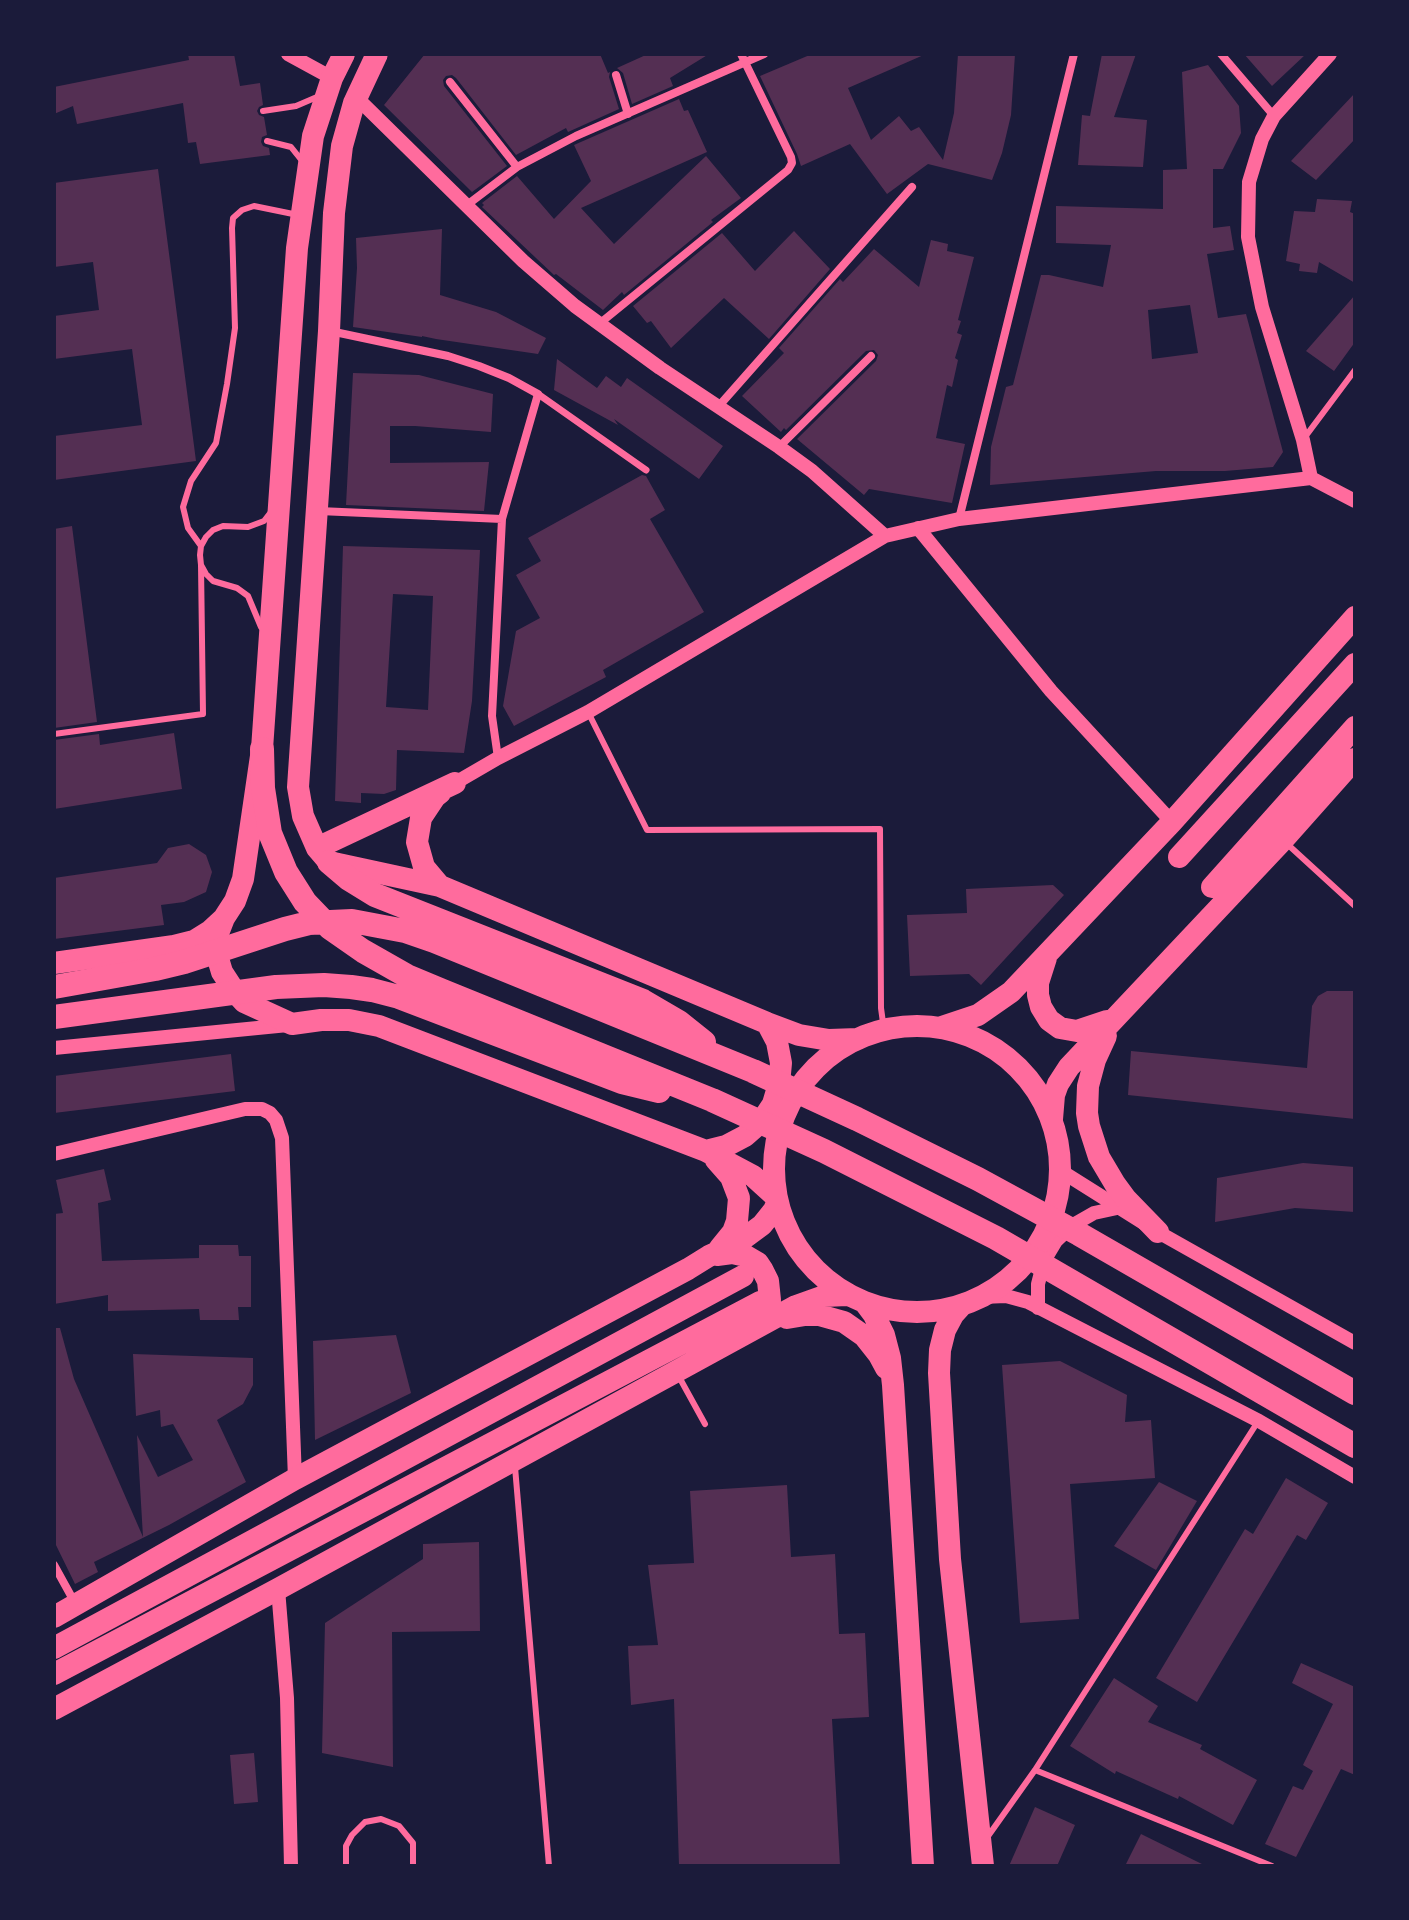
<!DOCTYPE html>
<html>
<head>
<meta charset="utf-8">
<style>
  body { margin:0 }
  #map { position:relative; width:1409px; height:1920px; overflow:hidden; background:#1b1b3a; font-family:Figtree,sans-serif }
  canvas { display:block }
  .frame { position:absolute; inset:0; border:56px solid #1b1b3a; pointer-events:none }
</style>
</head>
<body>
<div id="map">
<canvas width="1409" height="1920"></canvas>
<div class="frame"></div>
</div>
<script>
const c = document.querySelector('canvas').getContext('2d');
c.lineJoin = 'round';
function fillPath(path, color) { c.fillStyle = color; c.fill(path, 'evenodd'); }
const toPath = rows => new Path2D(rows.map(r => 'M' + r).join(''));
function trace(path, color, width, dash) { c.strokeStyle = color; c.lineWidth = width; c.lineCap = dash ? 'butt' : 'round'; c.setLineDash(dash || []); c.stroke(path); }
const building = toPath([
  [188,54,234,54,240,86,260,83,263,105,259,107,257,111,259,115,264,117,267,135,262,137,261,142,263,146,269,148,270,155,200,164,196,142,188,143,183,103,77,124,73,106,54,114,54,87,189,60],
  [425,54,600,54,608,73,610,72,609,77,619,109,568,132,566,128,516,155,456,78,452,75,446,76,443,80,444,86,507,166,472,192,384,105],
  [648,54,709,54,670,78,673,86,632,104,623,73,617,68],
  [812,54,926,54,848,88,871,140,899,116,911,131,919,127,943,160,954,113,958,54,1015,54,1011,115,1002,153,992,180,928,164,887,194,850,144,801,166,797,154,760,76],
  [1102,54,1136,54,1114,117,1147,120,1143,167,1078,165,1082,115,1090,116],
  [1244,54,1306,54,1272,86],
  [1208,65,1239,106,1241,133,1223,169,1213,169,1213,228,1230,226,1234,250,1207,254,1218,318,1246,314,1283,452,1273,467,1225,471,1156,471,990,485,991,447,1006,387,1013,385,1041,275,1049,275,1103,287,1111,245,1056,243,1056,206,1163,209,1163,170,1187,169,1182,72],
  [1190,305,1198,353,1152,359,1148,310],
  [1355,93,1355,139,1316,180,1291,161],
  [679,99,684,111,688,110,707,152,581,208,614,244,706,156,741,198,711,220,713,222,624,295,622,292,603,310,556,274,554,275,482,207,484,205,482,203,517,176,554,219,591,181,574,145],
  [158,169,196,461,54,480,54,436,142,425,132,349,54,359,54,316,99,310,93,262,54,267,54,183],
  [1317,199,1352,201,1350,212,1355,214,1355,283,1319,262,1317,273,1299,271,1300,264,1286,261,1294,211,1315,212],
  [442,229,440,295,496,312,546,338,538,354,436,339,422,336,422,337,353,327,357,268,356,238],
  [794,231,830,269,769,339,724,298,671,348,651,321,647,323,633,306,722,233,755,271],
  [931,240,948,244,947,251,974,257,958,320,961,321,957,333,962,335,955,358,958,360,952,387,947,385,936,438,965,444,952,503,869,489,864,495,797,439,876,361,878,355,874,350,866,351,786,430,784,428,781,432,742,396,784,353,779,348,840,279,843,282,874,249,919,287],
  [1355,295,1355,342,1334,371,1306,351],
  [557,359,597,388,606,376,621,387,627,378,723,446,699,479,614,419,618,425,554,390],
  [353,373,419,375,493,394,491,432,415,426,390,426,390,463,489,462,484,511,346,505],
  [642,475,646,476,665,510,650,519,704,612,603,670,606,677,514,726,503,706,516,631,540,618,516,575,541,561,528,538],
  [72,526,97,722,54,728,54,529],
  [343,546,480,550,472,701,464,753,397,750,396,790,384,794,361,793,361,803,335,801],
  [393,594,433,596,428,710,386,707],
  [174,733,182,789,54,809,54,740,99,734,100,745],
  [189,844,206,855,212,872,206,892,184,902,161,905,164,925,54,939,54,878,157,863,168,848],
  [1053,885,1064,895,981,985,969,974,910,976,907,915,967,913,966,889],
  [1327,991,1355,991,1355,1119,1128,1095,1131,1051,1307,1068,1312,1006,1318,996],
  [231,1054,235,1091,54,1113,54,1076],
  [1303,1163,1355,1167,1355,1212,1295,1208,1215,1222,1217,1178],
  [104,1169,111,1200,98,1203,102,1261,199,1258,199,1245,238,1245,239,1256,251,1256,251,1307,238,1307,239,1320,200,1320,199,1309,108,1311,108,1295,54,1304,54,1214,63,1213,56,1180],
  [54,1328,60,1328,74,1379,143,1537,137,1435,158,1477,193,1460,173,1424,161,1427,160,1410,136,1416,133,1354,253,1358,253,1385,243,1404,217,1420,246,1482,169,1525,94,1562,98,1572,75,1584,54,1541],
  [396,1335,411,1393,315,1440,313,1341],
  [1060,1361,1127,1395,1125,1422,1151,1420,1155,1478,1070,1484,1079,1619,1020,1623,1002,1365],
  [1286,1478,1328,1503,1306,1540,1297,1535,1197,1702,1156,1678,1245,1529,1253,1534],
  [1159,1482,1197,1501,1156,1570,1114,1546],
  [787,1485,791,1557,835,1554,839,1634,865,1633,869,1717,832,1719,840,1866,679,1866,674,1699,631,1705,628,1646,658,1645,648,1565,694,1563,690,1491],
  [479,1542,480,1631,392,1632,393,1767,322,1753,325,1623,423,1559,423,1544],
  [1301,1663,1355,1687,1355,1775,1341,1769,1296,1857,1265,1844,1293,1786,1303,1790,1313,1771,1303,1765,1333,1704,1292,1683],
  [1114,1678,1158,1706,1148,1722,1202,1745,1200,1749,1257,1780,1233,1825,1179,1796,1178,1799,1116,1771,1115,1774,1070,1746],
  [254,1753,258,1802,234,1804,230,1755],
  [1035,1807,1075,1825,1057,1866,1009,1866],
  [1141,1834,1206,1866,1125,1866]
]);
const service = toPath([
  [263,111,296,106,317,97,320,94],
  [267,141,291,147,303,162],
  [1305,437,1355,370],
  [201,546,188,528,183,507,191,481,216,443,227,384,235,328,232,228,233,218,242,210,254,206,298,215],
  [261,627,248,596,237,588,213,581,206,574,201,565,200,555,201,546,206,537,213,530,223,526,248,527,264,521,271,512],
  [588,712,647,830,880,829,881,1008,884,1030],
  [54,734,203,714,201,565],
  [1285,842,1355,906],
  [678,1375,705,1424],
  [515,1467,549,1866],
  [1035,1770,1272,1866],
  [986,1839,1035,1770,1257,1423],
  [346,1866,346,1846,352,1835,365,1822,381,1819,399,1826,413,1843,413,1866]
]);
const pedestrian = toPath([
  [538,394,646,470]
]);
const minor = toPath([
  [1221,54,1274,116],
  [616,75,628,114],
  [450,82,517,167],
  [467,205,517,167,576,136,764,54],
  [599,324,788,170,792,163,791,157,741,54],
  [330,331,448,356,479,366,509,378,538,394,502,519,492,716,498,758],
  [718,407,912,187],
  [779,447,871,356],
  [319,511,502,519],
  [959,519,1074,54],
  [54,1565,75,1603]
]);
const tertiary = toPath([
  [288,54,332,78],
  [356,97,523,261,575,306,660,368,779,447,812,471,885,536],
  [1311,478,1303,440,1262,307,1248,237,1249,182,1262,139,1274,116,1330,54],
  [918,528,1051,691,1172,822],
  [455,783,498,758,588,712,885,536,959,519,1311,478,1355,501],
  [54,1048,288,1025],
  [54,1154,245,1109,262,1109,270,1113,276,1120,282,1138,295,1479],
  [1061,1171,1158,1232,1355,1343],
  [982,1297,1006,1296,1028,1302,1259,1421,1355,1477],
  [1038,1308,1038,1284,1044,1261,1056,1241,1073,1225,1094,1213,1117,1208],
  [278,1589,287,1698,291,1866]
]);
const trunk = toPath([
  [344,54,332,78,313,136,297,248,262,749,243,879,235,901,224,918,217,936,216,952,222,972,235,992,244,1002,292,1024,321,1020,349,1020,379,1026,706,1151,753,1176,775,1196],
  [377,54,354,103,342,146,334,213,329,331,298,787,303,816,317,848,329,862,440,886,767,1023,799,1035,829,1040,858,1039],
  [317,848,455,783],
  [1179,857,1355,664],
  [440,886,424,867,417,842,421,818,435,797,440,793],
  [1212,887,1355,727],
  [1046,958,1038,983,1038,995,1041,1007,1049,1020,1060,1028,1077,1031,1107,1021],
  [54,963,174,946,194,941,210,931,223,919],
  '774 1169a143 143 0 1 1 286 0a143 143 0 1 1-286 0Z',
  [942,1027,978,1015,1011,992,1172,822,1355,617],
  [1106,1036,1095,1060,1088,1086,1087,1113,1089,1126,1099,1157,1115,1184,1126,1199,1158,1232],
  [1052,1119,1054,1095,1058,1084,1069,1067,1283,840,1355,759],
  [706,1151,726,1146,745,1136,761,1122,773,1104,779,1084,781,1063,777,1042,767,1023],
  [716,1160,731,1177,739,1198,737,1221,733,1232,720,1248],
  [717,1255,732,1253,746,1256,758,1263,762,1269,768,1281,770,1300,769,1309,764,1317],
  [865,1303,874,1315,884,1335,890,1358,893,1385,923,1866],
  [962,1305,953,1315,945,1330,940,1350,939,1373,950,1559,983,1866],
  [787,1318,805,1315,819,1315,844,1322,864,1336,879,1355,886,1368],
  [54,1617,295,1479,688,1269,709,1256,739,1242,762,1225,774,1210,777,1203],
  [54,1648,743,1276],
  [54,1674,760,1302],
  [54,1709,278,1589,796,1306,824,1296,847,1295]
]);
const motorway = toPath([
  [262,749,263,788,270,833,286,872,305,902,330,928,363,951,407,976,443,991,712,1100,824,1151,996,1238,1355,1446],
  [329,862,349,879,375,895,643,1001,679,1022,704,1042],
  [54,987,155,969,184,962,285,929,309,923,352,921,405,931,434,941,753,1071,857,1119,978,1179,1079,1234,1355,1393],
  [54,1017,276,987,324,985,351,987,372,990,399,997,622,1082,659,1091]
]);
fillPath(building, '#542f53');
trace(service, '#ff6b9d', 6);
trace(pedestrian, '#ff6b9d', 7);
trace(minor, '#ff6b9d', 8);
trace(tertiary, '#ff6b9d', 14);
trace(trunk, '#ff6b9d', 22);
trace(motorway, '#ff6b9d', 24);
</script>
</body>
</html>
